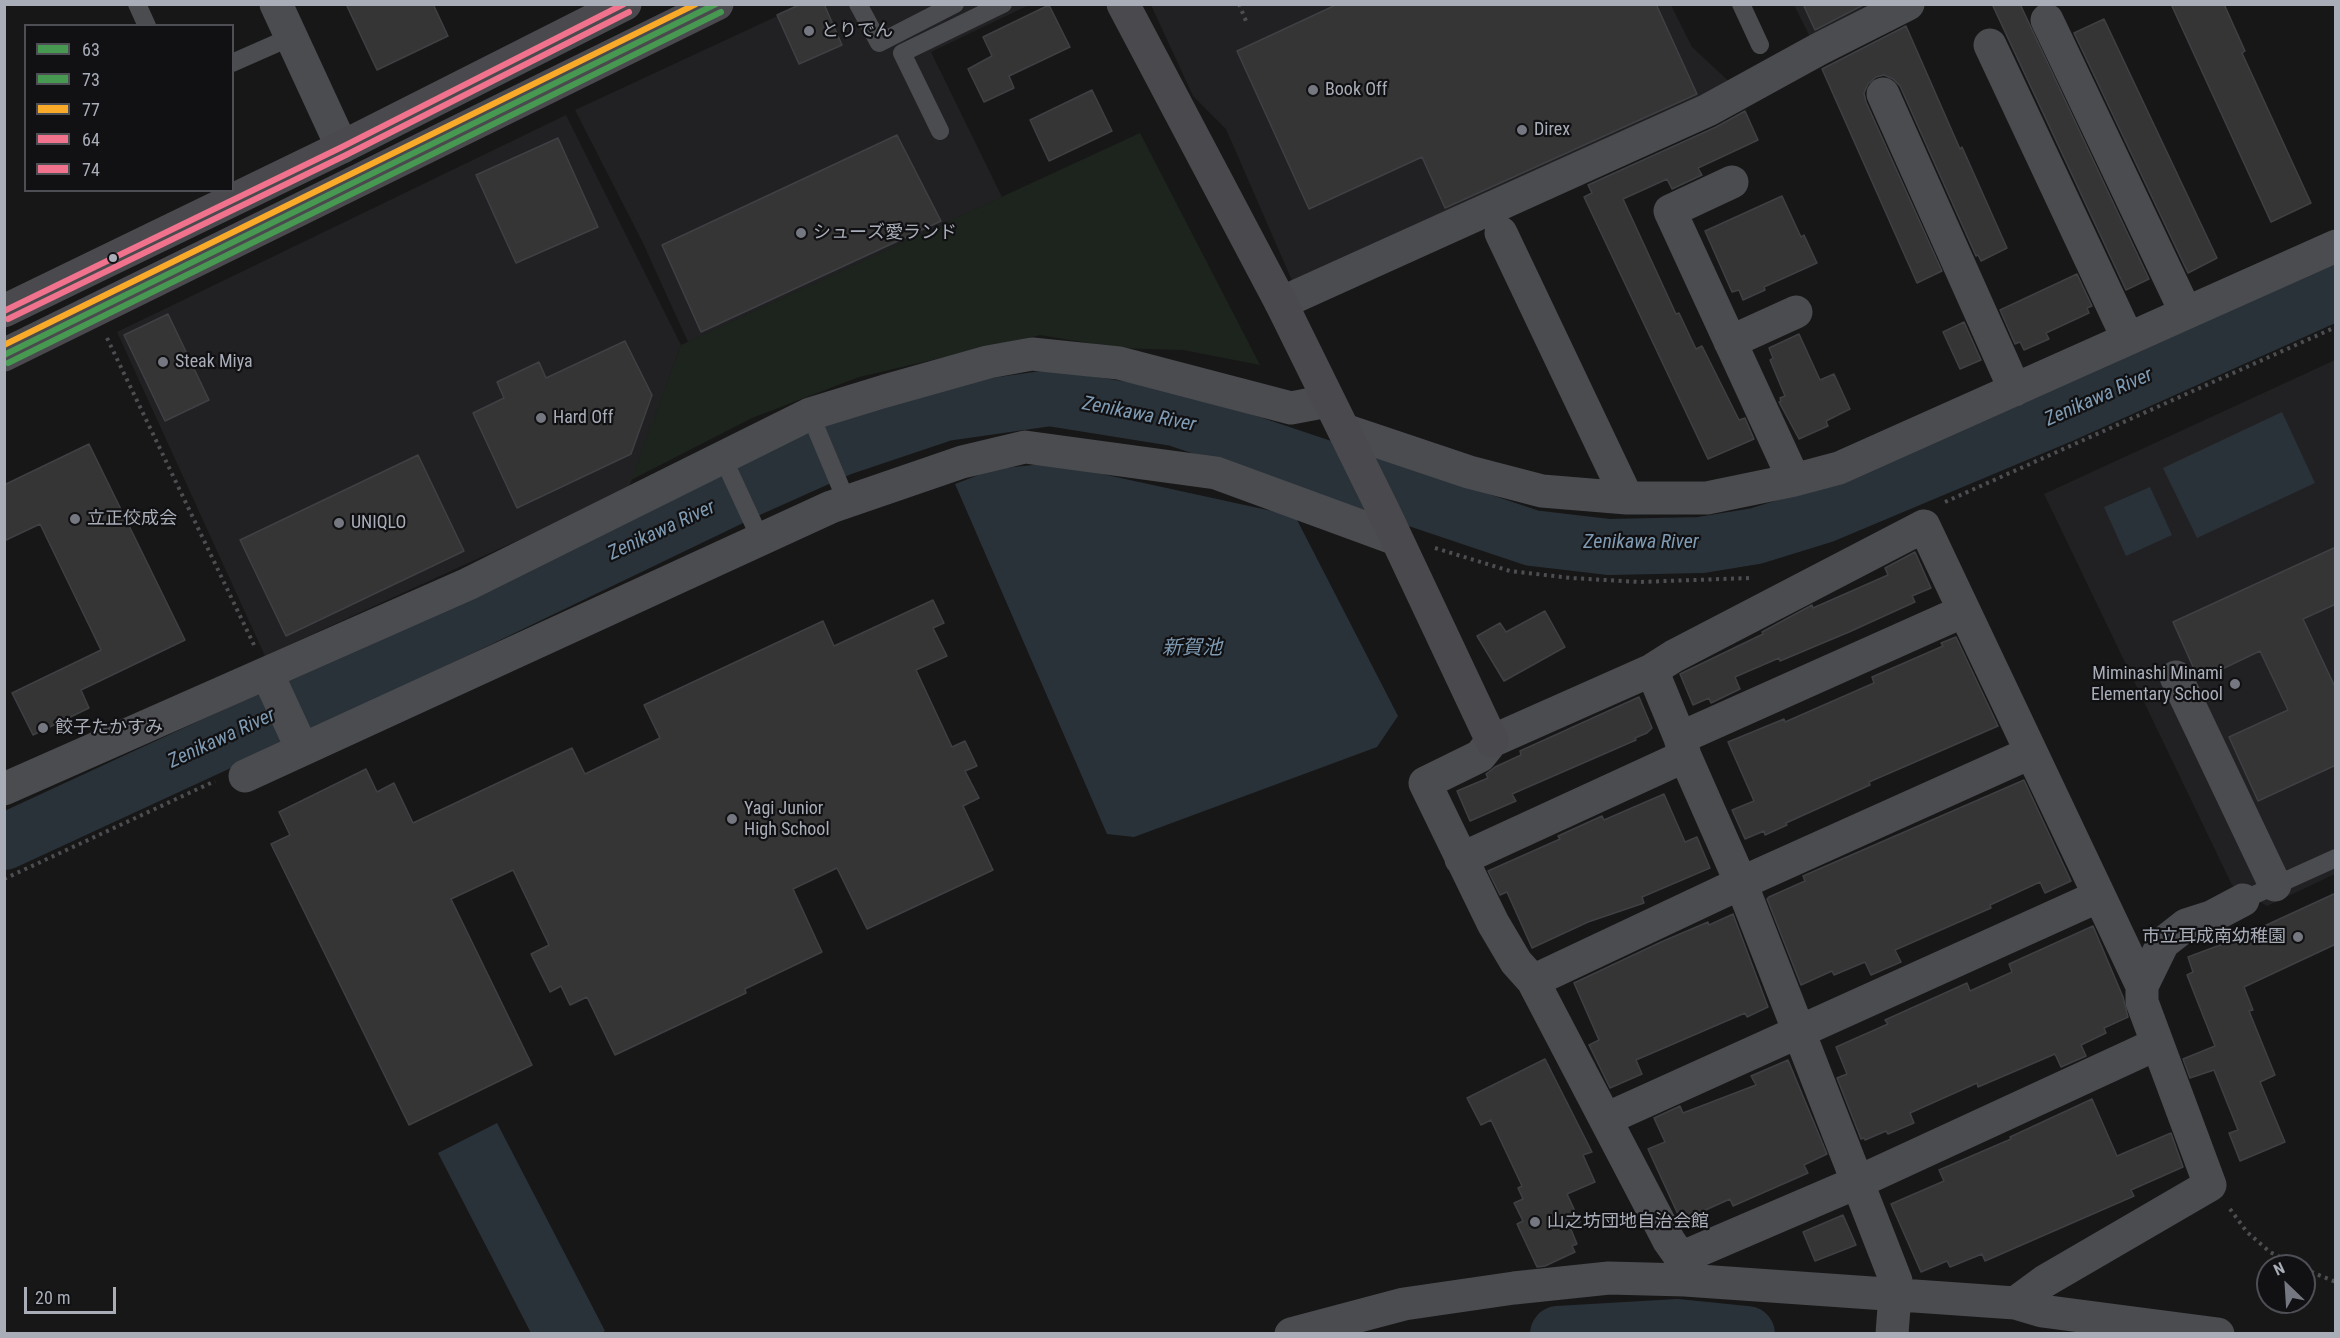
<!DOCTYPE html>
<html>
<head>
<meta charset="utf-8">
<style>
  body { margin:0 }
  #map { position:relative; width:2340px; height:1338px; overflow:hidden; background:#171717; font-family:"Roboto Condensed",sans-serif }
  canvas { display:block }
  .frame { position:absolute; inset:0; border:6px solid #a8adb8; pointer-events:none }
  .legend { position:absolute; left:24px; top:24px; width:210px; height:168px; box-sizing:border-box; background:#111113; border:2px solid #4d4f55; margin:0; padding:8px 10px; list-style:none; font-size:18px; color:#a8adb8 }
  .legend li { display:flex; align-items:center; gap:12px; height:30px }
  .legend b { width:30px; border:2px solid #4d4f55 }
  .north { position:absolute; left:2256px; top:1254px; width:60px; height:60px; box-sizing:border-box; background:#111113; border:2px solid #4d4f55; border-radius:50%; rotate:335deg; font-size:16px; font-weight:700; line-height:24px; text-align:center; color:#a8adb8 }
  .north::after { content:''; display:block; margin:auto; width:21px; height:27px; background:#757880; clip-path:polygon(50% 0,100% 100%,50% 72%,0 100%) }
  .scale { position:absolute; left:24px; top:1287px; width:92px; height:27px; box-sizing:border-box; border:3px solid #a8adb8; border-top:0; padding-left:8px; font-size:18px; line-height:21px; white-space:nowrap; color:#a8adb8; -webkit-text-stroke:4px #111113; paint-order:stroke }
</style>
</head>
<body>
<div id="map">
<canvas width="2340" height="1338"></canvas>
<div class="frame"></div>
<ul class="legend">
<li><b style="height:8px;background:#479851"></b>63</li>
<li><b style="height:8px;background:#479851"></b>73</li>
<li><b style="height:8px;background:#f9aa28"></b>77</li>
<li><b style="height:8px;background:#f0728d"></b>64</li>
<li><b style="height:8px;background:#f0728d"></b>74</li>
</ul>
<div class="north">N</div>
<div class="scale">20 m</div>
</div>
<script>
const c = document.querySelector('canvas').getContext('2d');
c.lineJoin = 'round';
function fillPath(path, color) { c.fillStyle = color; c.fill(path, 'evenodd'); }
const toPath = rows => new Path2D(rows.map(r => 'M' + r).join(''));
function trace(path, color, width, dash) { c.strokeStyle = color; c.lineWidth = width; c.lineCap = dash ? 'butt' : 'round'; c.setLineDash(dash || []); c.stroke(path); }
function label(font, color, halo, rows, align = 'center') {
  c.font = font + ' "Roboto Condensed","Noto Sans JP",sans-serif'; c.lineWidth = 4.5; c.setLineDash([]); c.textBaseline = 'middle'; c.strokeStyle = halo; c.fillStyle = color; for (const [text, x, y, turn = 0] of rows) {
    c.save(); c.translate(x, y); c.rotate((+turn || 0) * Math.PI / 180); c.textAlign = isNaN(turn) ? turn : align; if (halo) c.strokeText(text, 0, 0); c.fillText(text, 0, 0); c.restore();
  }
}
const built = toPath([
  [801,5,1029,5,931,52,1002,197,688,342,642,241,575,110],
  [1151,5,1671,5,1692,47,1736,88,1297,292,1226,129,1193,96],
  [1794,5,1884,5,1811,39],
  [566,115,681,345,628,490,265,656,117,332],
  [2335,360,2335,874,2267,906,2232,885,2044,494]
]);
const green = toPath([
  [1140,133,1260,365,1183,350,1118,348,1040,335,859,377,752,418,631,480,681,345]
]);
const water = toPath([
  [2282,412,2315,483,2197,538,2163,468],
  [1052,463,1295,516,1398,716,1377,747,1134,837,1107,834,955,484,994,469],
  [2150,487,2172,535,2126,556,2104,507],
  [497,1123,605,1331,601,1333,531,1333,438,1153]
]);
const stream = toPath([
  [1383,471,1395,491]
]);
const river = toPath([
  [4,842,311,700,745,491,841,448,945,413,1050,398,1175,418,1532,538,1609,547,1701,545,1756,536,1824,515,2062,415,2336,292],
  [1558,1334,1678,1327,1747,1334]
]);
const building = toPath([
  [346,4,433,4,448,36,377,70,346,4],
  [801,4,824,4,842,45,799,64,777,15,801,4],
  [1338,4,1656,4,1697,94,1445,208,1422,157,1309,209,1237,51,1338,4],
  [1803,4,1865,4,1815,30,1803,4],
  [1992,4,2020,4,2149,279,2126,290,1992,4],
  [2171,4,2224,4,2245,51,2242,53,2311,203,2271,222,2171,4],
  [1049,5,1070,47,1009,76,1014,88,984,102,968,69,992,56,983,37,1049,5],
  [2104,19,2217,258,2188,273,2074,33,2104,19],
  [1906,26,1960,149,1962,147,2007,248,1981,261,1978,255,1976,256,1900,86,1893,79,1884,75,1876,77,1868,84,1864,93,1866,102,1942,271,1917,283,1822,69,1906,26],
  [1092,90,1112,131,1049,161,1030,120,1092,90],
  [1745,111,1758,140,1698,168,1702,175,1672,189,1667,179,1623,199,1676,314,1679,313,1696,349,1702,346,1739,420,1745,418,1754,439,1708,459,1584,197,1592,193,1588,185,1716,127,1745,111],
  [897,135,941,221,701,332,662,245,897,135],
  [558,138,598,227,516,263,476,175,558,138],
  [1782,196,1801,237,1804,235,1817,263,1764,287,1765,290,1743,300,1739,290,1732,292,1705,231,1782,196],
  [2077,274,2092,306,2087,308,2089,313,2046,333,2049,339,2024,350,2020,342,2015,344,2000,310,2077,274],
  [168,314,209,400,165,421,124,335,168,314],
  [1964,322,1981,360,1960,369,1943,332,1964,322],
  [1799,334,1820,380,1834,374,1850,409,1826,421,1828,426,1799,439,1779,402,1781,401,1780,398,1785,396,1770,360,1773,358,1769,348,1799,334],
  [625,341,652,395,631,454,517,508,473,413,504,398,497,382,539,362,546,378,625,341],
  [89,444,185,640,81,690,89,708,33,735,12,693,101,650,40,524,4,541,4,485,89,444],
  [418,455,464,551,286,636,240,540,418,455],
  [2336,547,2336,604,2303,619,2336,689,2336,765,2258,801,2229,737,2288,710,2260,651,2199,680,2173,622,2336,547],
  [1915,552,1931,588,1912,596,1915,602,1849,632,1780,661,1779,658,1735,677,1740,689,1711,703,1709,698,1693,705,1680,674,1763,634,1762,632,1812,605,1813,608,1888,575,1885,568,1915,552],
  [933,600,944,623,933,628,947,656,916,670,952,747,965,741,977,766,965,771,979,798,963,806,993,870,867,929,837,868,793,889,822,952,745,989,746,993,615,1055,587,997,570,1005,561,986,550,992,531,954,549,945,513,870,451,899,532,1065,409,1125,271,844,290,835,279,812,366,769,377,792,394,783,413,823,572,748,585,774,660,738,644,705,823,621,834,646,933,600],
  [1545,611,1565,647,1504,681,1477,636,1500,623,1506,632,1545,611],
  [1956,637,1998,726,1869,782,1870,785,1786,823,1787,825,1765,835,1764,831,1745,839,1732,810,1754,801,1728,742,1784,719,1785,722,1874,683,1872,677,1943,646,1941,643,1956,637],
  [1639,697,1652,728,1647,733,1635,738,1636,740,1512,794,1516,801,1470,821,1457,791,1488,778,1486,774,1495,767,1521,755,1520,751,1639,697],
  [2024,780,2071,881,2045,893,2040,882,1990,905,1991,908,1895,950,1901,962,1871,975,1865,962,1834,975,1832,971,1801,985,1767,899,1769,897,1805,881,1803,876,2024,780],
  [1664,794,1685,842,1697,837,1710,868,1642,897,1644,903,1588,922,1532,948,1507,892,1500,895,1488,871,1560,839,1558,836,1602,816,1604,820,1664,794],
  [2336,893,2336,944,2244,987,2253,1010,2249,1011,2275,1075,2260,1082,2285,1142,2240,1161,2229,1133,2238,1130,2214,1070,2190,1078,2183,1059,2215,1046,2187,975,2193,972,2188,957,2236,939,2336,893],
  [1733,914,1768,1007,1747,1017,1745,1013,1636,1060,1642,1074,1610,1088,1589,1045,1599,1040,1574,983,1661,942,1708,922,1709,925,1733,914],
  [2093,926,2123,997,2128,1017,2104,1028,2106,1033,2081,1045,2086,1056,2061,1067,2055,1054,1978,1087,1977,1083,1910,1113,1914,1123,1888,1134,1886,1131,1865,1140,1864,1138,1861,1139,1837,1078,1847,1074,1836,1047,1888,1024,1885,1020,1967,983,1970,991,2012,972,2009,964,2093,926],
  [1545,1059,1592,1152,1583,1155,1595,1182,1567,1194,1580,1222,1570,1227,1577,1244,1572,1246,1575,1252,1545,1266,1537,1267,1517,1224,1523,1221,1514,1203,1523,1199,1518,1188,1522,1186,1491,1120,1481,1125,1467,1098,1545,1059],
  [1788,1060,1827,1154,1804,1165,1808,1173,1733,1206,1730,1199,1681,1221,1648,1149,1665,1142,1654,1118,1680,1106,1683,1113,1756,1085,1751,1076,1788,1060],
  [2092,1099,2117,1156,2171,1133,2183,1167,2131,1190,2134,1196,1985,1261,1982,1254,1950,1267,1947,1261,1921,1272,1891,1204,1944,1181,1939,1170,2011,1139,2010,1137,2092,1099],
  [1843,1215,1856,1245,1815,1261,1803,1232,1843,1215]
]);
const path = toPath([
  [1239,4,1246,21],
  [107,338,254,645],
  [1945,502,2336,327],
  [1435,548,1510,571,1571,578,1639,582,1750,578],
  [4,879,215,781],
  [2230,1209,2247,1232,2270,1252,2297,1266],
  [2304,1269,2336,1282]
]);
const lane = toPath([
  [137,4,147,26],
  [858,4,879,43,955,4],
  [1741,4,1760,45],
  [232,63,291,37],
  [940,131,902,53,1003,4],
  [810,414,846,500],
  [723,458,760,538],
  [2243,900,2336,858]
]);
const street = toPath([
  [276,4,342,147],
  [2047,20,2186,313],
  [1990,45,2128,339],
  [1883,94,2015,390],
  [1732,182,1670,211,1794,480],
  [1501,233,1627,498],
  [1281,303,1708,110,1819,49,1908,4],
  [1730,342,1796,312],
  [1344,430,1469,472,1542,491,1627,498,1707,498,1794,480,1839,468,2336,246],
  [1652,670,1680,738,1685,756,1741,883,1896,1281,1892,1334],
  [267,673,302,749],
  [2176,677,2275,885],
  [1680,738,1964,611],
  [245,776,831,507,962,462,1025,447,1216,473,1396,539],
  [4,789,468,584,810,414,885,391,988,362,1032,354,1119,363,1291,408,1328,401],
  [1461,859,1685,756],
  [1533,981,1741,883,2030,753],
  [2142,986,2163,943,2186,925,2211,917,2243,900],
  [1606,1119,2099,896],
  [1681,1258,1858,1182,2157,1044],
  [1685,1280,1681,1258,1669,1241,1533,981,1516,962,1493,923,1425,783,1480,756,1492,741,1652,670,1674,656,1924,526,2142,986,2142,1002,2210,1185,2045,1281,2015,1303],
  [1291,1334,1404,1304,1514,1288,1609,1278,1685,1280,2015,1303,2042,1311,2218,1334]
]);
const secondary = toPath([
  [1123,4,1281,303,1385,514,1492,741],
  [4,311,342,147,625,4],
  [4,355,717,4]
]);
const bus1 = toPath([
  [4,355,716,4]
]);
const bus2 = toPath([
  [8,363,721,12]
]);
const bus3 = toPath([
  [4,345,696,4]
]);
const bus4 = toPath([
  [4,311,342,147,624,4]
]);
const bus5 = toPath([
  [8,319,346,155,629,12]
]);
const markers = [
  [809,31,6,"#757880"],
  [1313,90,6,"#757880"],
  [1522,130,6,"#757880"],
  [801,233,6,"#757880"],
  [113,258,5,"#a8adb8"],
  [163,362,6,"#757880"],
  [541,418,6,"#757880"],
  [75,519,6,"#757880"],
  [339,523,6,"#757880"],
  [2235,684,6,"#757880"],
  [43,728,6,"#757880"],
  [732,819,6,"#757880"],
  [2298,937,6,"#757880"],
  [1535,1222,6,"#757880"]
];
const poiNames = [
  ["とりでん",821,31],
  ["Book Off",1325,90],
  ["Direx",1534,130],
  ["シューズ愛ランド",813,233],
  ["Steak Miya",175,362],
  ["Hard Off",553,418],
  ["立正佼成会",87,519],
  ["UNIQLO",351,523],
  ["Miminashi Minami",2223,674,"right"],
  ["Elementary School",2223,695,"right"],
  ["餃子たかすみ",55,728],
  ["Yagi Junior",744,809],
  ["High School",744,830],
  ["市立耳成南幼稚園",2286,937,"right"],
  ["山之坊団地自治会館",1547,1222]
];
const waterNames = [
  ["Zenikawa River",2099,398,-24],
  ["Zenikawa River",1139,415,11],
  ["Zenikawa River",662,531,-25],
  ["Zenikawa River",1641,543],
  ["新賀池",1192,649],
  ["Zenikawa River",222,739,-25]
];
fillPath(built, '#212123');
fillPath(green, '#1d241e');
fillPath(water, '#2a3239');
trace(stream, '#2a3239', 9);
trace(river, '#2a3239', 56);
fillPath(building, '#353536');
trace(building, '#3f4043', 1.5);
trace(path, '#4d4e52', 4, [3, 4.5]);
trace(lane, '#4b4c50', 18);
trace(street, '#4b4c50', 33);
trace(secondary, '#4a4a4e', 33);
trace(bus1, '#479851', 6);
trace(bus2, '#479851', 6);
trace(bus3, '#f9aa28', 6);
trace(bus4, '#f0728d', 6);
trace(bus5, '#f0728d', 6);
for (const [x, y, r, color] of markers) { const dot = new Path2D(); dot.arc(x, y, r, 0, 2 * Math.PI); c.fillStyle = color; c.fill(dot); trace(dot, '#111113', 2); }
label('18px', '#a8adb8', '#111113', poiNames, 'left');
label('italic 20px', '#7f9bb3', '#111113', waterNames);
</script>
</body>
</html>
